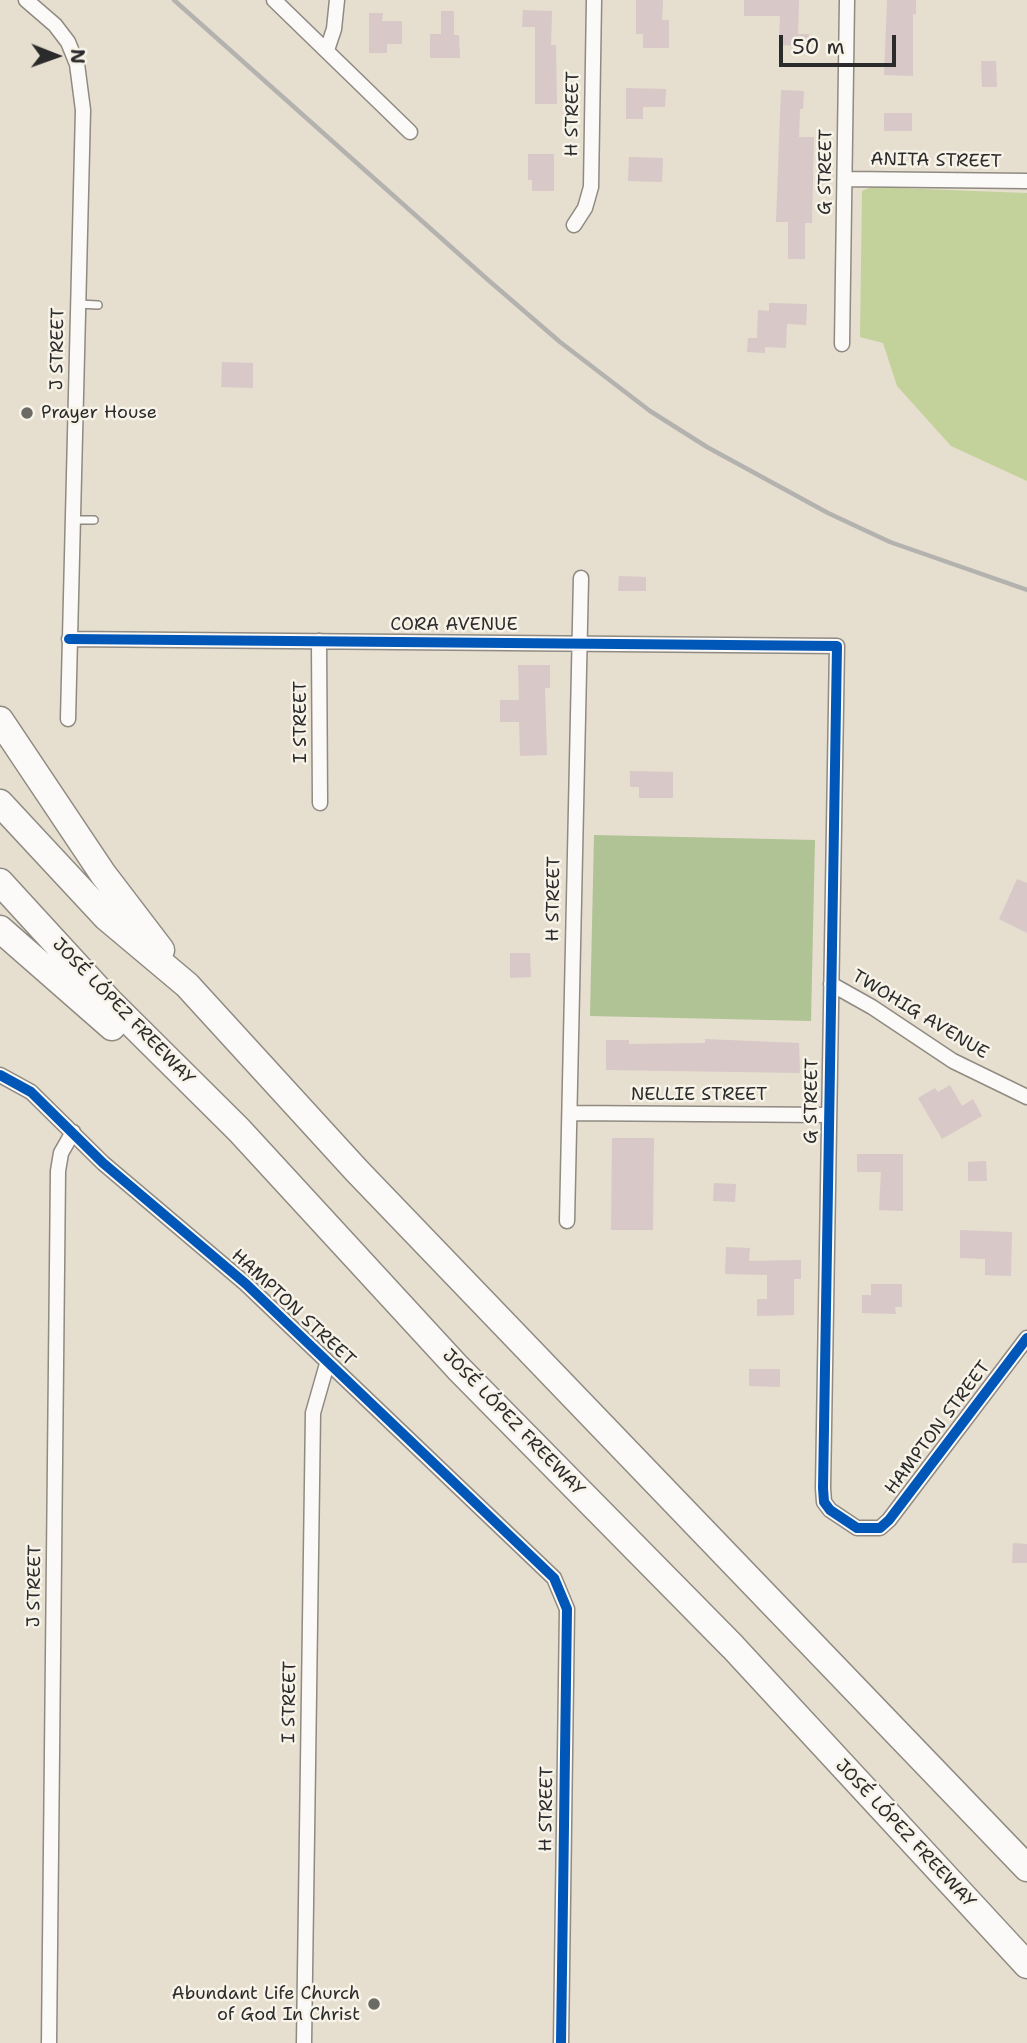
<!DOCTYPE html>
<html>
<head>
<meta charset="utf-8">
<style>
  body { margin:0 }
  #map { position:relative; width:1027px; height:2043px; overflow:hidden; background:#e6dece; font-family:"Shantell Sans",sans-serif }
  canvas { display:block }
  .north { position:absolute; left:21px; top:21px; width:70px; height:70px; -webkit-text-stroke:5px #f7f3e8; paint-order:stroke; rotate:91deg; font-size:19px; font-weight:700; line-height:28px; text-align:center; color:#2b2b2b }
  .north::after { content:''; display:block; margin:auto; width:24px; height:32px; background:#2b2b2b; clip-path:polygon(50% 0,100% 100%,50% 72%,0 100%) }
  .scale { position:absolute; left:779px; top:35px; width:117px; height:32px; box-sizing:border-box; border:4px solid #2b2b2b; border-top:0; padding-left:9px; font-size:21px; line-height:24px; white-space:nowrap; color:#2b2b2b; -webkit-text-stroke:5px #f7f3e8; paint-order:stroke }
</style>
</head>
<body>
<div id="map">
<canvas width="1027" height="2043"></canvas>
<div class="north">N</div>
<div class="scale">50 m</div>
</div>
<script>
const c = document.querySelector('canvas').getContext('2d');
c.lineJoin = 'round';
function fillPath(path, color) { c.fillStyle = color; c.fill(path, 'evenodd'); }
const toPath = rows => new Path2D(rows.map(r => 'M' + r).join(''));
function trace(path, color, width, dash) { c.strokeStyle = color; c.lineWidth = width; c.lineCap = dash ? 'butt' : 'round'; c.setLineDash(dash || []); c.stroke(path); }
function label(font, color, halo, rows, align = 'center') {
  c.font = font + ' "Shantell Sans",sans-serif'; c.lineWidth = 5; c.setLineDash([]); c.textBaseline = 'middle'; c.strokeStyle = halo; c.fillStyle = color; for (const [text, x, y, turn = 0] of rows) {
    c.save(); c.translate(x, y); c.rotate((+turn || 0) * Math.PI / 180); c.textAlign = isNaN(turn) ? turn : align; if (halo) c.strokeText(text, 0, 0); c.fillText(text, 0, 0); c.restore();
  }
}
const green = toPath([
  [871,187,1027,193,1027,481,951,446,897,386,883,343,860,337,862,191]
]);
const forest = toPath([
  [594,835,815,840,811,1021,590,1016]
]);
const building = toPath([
  [636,0,663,0,662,20,669,20,669,48,643,48,643,34,636,34],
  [744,0,799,0,798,34,809,34,808,46,779,45,780,16,744,16],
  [887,0,916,0,916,15,913,14,913,76,884,75],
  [523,10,552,11,551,45,556,45,557,104,535,104,535,27,522,27],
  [441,11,454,11,454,35,459,35,460,58,430,58,430,34,441,34],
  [369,13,383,13,382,21,402,21,402,44,387,44,387,53,369,53],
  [981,61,996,61,997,87,982,87],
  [626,88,666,89,665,107,643,107,643,119,626,119],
  [781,90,804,91,803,109,800,109,799,137,814,137,812,223,805,223,805,259,788,259,788,222,776,222],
  [884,113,912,113,912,131,884,131],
  [528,154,554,154,554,191,532,191,532,180,528,180],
  [629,157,663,158,662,182,628,181],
  [769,303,807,304,806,325,787,324,786,348,765,347,765,353,747,352,748,338,757,338,758,310,769,311],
  [222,362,253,363,253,388,221,387],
  [619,576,646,577,646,591,618,591],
  [518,665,550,665,550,688,545,688,547,755,520,756,519,722,500,722,500,700,519,700],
  [630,771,673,772,673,798,639,798,639,787,630,787],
  [1017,879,1027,883,1027,933,999,919],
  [510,953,530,953,531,977,510,978],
  [705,1039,799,1043,800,1073,606,1070,606,1040,629,1040,629,1044,705,1043],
  [950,1085,962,1106,973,1099,982,1116,942,1139,918,1098,935,1088,938,1092],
  [612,1138,654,1138,653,1230,611,1230],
  [857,1154,903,1154,903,1211,879,1210,881,1172,857,1172],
  [986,1161,987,1181,968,1181,968,1162],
  [714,1183,736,1184,735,1202,713,1201],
  [960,1230,1012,1232,1011,1276,985,1275,985,1259,960,1258],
  [726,1247,750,1248,749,1261,801,1260,801,1279,794,1279,794,1315,757,1316,757,1299,767,1299,767,1275,725,1274],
  [871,1284,902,1284,902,1307,895,1307,896,1314,862,1313,862,1295,871,1295],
  [749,1369,780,1369,780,1387,749,1386],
  [1013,1543,1027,1544,1027,1563,1012,1563]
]);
const service = toPath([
  [78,304,98,305],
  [72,520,94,520]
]);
const minor = toPath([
  [26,0,55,25,68,42,77,64,83,110,68,719],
  [274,0,410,132],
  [327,50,334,29,337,0],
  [845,179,1027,181],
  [574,225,585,208,591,187,594,0],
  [842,344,847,0],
  [69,639,837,646,823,1488,824,1502,830,1510,857,1528,880,1528,889,1520,1027,1338],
  [319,641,320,803],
  [831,984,872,1007,953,1061,1027,1097],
  [0,1075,31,1092,103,1163,246,1284,554,1578,567,1609,561,2043],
  [570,1113,829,1115],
  [567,1221,581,578],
  [49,2043,58,1171,61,1153,73,1132],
  [304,2043,313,1413,327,1364]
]);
const motorway = toPath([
  [0,720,103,874,161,950],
  [0,803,106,917,187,985,357,1171,1027,1868],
  [0,882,110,1002,239,1130,458,1368,733,1647,1027,1965],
  [0,929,112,1027]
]);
const rail = toPath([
  [174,0,487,279,560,342,650,411,707,447,828,513,890,542,1027,590]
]);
const cycleway = toPath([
  [69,639,837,646,823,1488,824,1502,830,1510,857,1528,880,1528,889,1520,1027,1338],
  [0,1075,31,1092,103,1163,246,1284,554,1578,567,1609,561,2043]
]);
const markers = [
  [27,413,7,"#6c6a64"],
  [374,2004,7,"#6c6a64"]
];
const streetNames = [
  ["H STREET",573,114,-89],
  ["ANITA STREET",936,161,1],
  ["G STREET",826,172,-89],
  ["J STREET",58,349,-89],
  ["CORA AVENUE",454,625],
  ["I STREET",301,722,-90],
  ["H STREET",554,899,-89],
  ["JOSÉ LÓPEZ FREEWAY",123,1012,46],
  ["TWOHIG AVENUE",920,1015,31],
  ["NELLIE STREET",699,1095],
  ["G STREET",812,1101,-89],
  ["HAMPTON STREET",293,1308,43],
  ["JOSÉ LÓPEZ FREEWAY",513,1423,46],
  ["HAMPTON STREET",938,1428,-53],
  ["J STREET",35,1586,-89],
  ["I STREET",290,1702,-89],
  ["H STREET",547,1809,-89],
  ["JOSÉ LÓPEZ FREEWAY",905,1834,47]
];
const poiNames = [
  ["Prayer House",41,413],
  ["Abundant Life Church",360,1994,"right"],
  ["of God In Christ",360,2015,"right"]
];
fillPath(green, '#c3d29b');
fillPath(forest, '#b0c394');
fillPath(building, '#d8c8c7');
trace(service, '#8f8a82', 10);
trace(minor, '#8f8a82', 17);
trace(motorway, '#8f8a82', 29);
trace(service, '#fbfaf8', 7);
trace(minor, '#fbfaf8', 14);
trace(motorway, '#fbfaf8', 26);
trace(rail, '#b3b2af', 4.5);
trace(cycleway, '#0057b8', 10);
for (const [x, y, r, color] of markers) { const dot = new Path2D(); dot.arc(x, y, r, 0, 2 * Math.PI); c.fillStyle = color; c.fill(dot); trace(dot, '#f7f3e8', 2.5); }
label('18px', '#2b2b2b', '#f7f3e8', streetNames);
label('18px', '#2b2b2b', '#f7f3e8', poiNames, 'left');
</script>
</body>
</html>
